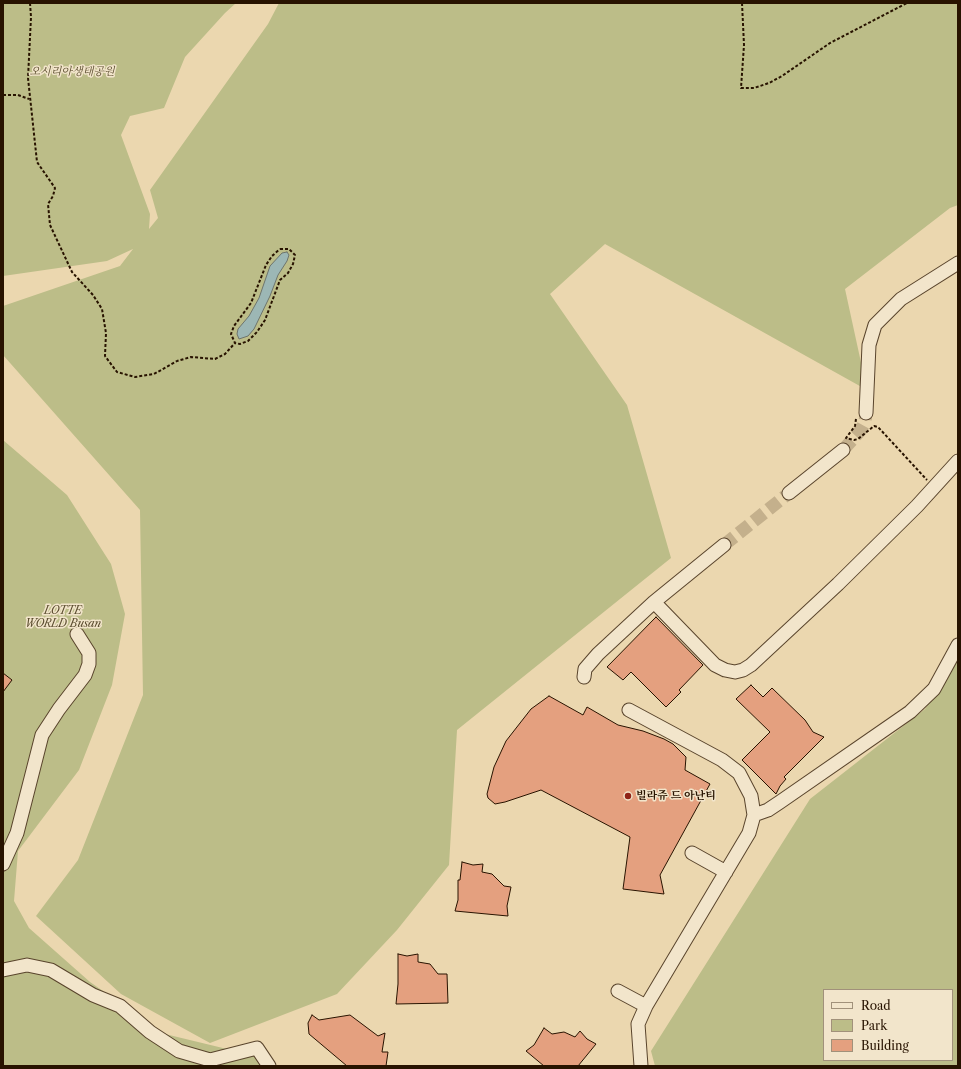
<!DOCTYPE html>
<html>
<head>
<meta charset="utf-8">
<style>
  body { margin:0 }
  #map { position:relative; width:961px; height:1069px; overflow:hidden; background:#ebd7af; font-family:"Libre Caslon Text",serif }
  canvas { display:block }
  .frame { position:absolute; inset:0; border:4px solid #281300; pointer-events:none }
  .legend { position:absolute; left:823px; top:989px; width:130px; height:72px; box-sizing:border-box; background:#f2e5cb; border:1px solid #a1917a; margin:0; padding:5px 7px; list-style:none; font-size:12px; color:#281300 }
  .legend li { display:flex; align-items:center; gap:8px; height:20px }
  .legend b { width:20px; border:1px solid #a1917a }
</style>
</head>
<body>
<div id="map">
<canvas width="961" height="1069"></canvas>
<div class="frame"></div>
<ul class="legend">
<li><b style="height:5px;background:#f2e5cb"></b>Road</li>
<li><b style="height:11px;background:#bcbd88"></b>Park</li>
<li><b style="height:11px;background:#e4a07f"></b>Building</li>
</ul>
</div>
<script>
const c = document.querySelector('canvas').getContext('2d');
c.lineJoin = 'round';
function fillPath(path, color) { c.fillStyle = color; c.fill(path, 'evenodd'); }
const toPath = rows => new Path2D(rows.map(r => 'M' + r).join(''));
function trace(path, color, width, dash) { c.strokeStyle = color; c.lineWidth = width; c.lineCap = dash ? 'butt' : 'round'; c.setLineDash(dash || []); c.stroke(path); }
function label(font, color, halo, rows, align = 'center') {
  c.font = font + ' "Libre Caslon Text","Noto Serif KR",serif'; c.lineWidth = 3; c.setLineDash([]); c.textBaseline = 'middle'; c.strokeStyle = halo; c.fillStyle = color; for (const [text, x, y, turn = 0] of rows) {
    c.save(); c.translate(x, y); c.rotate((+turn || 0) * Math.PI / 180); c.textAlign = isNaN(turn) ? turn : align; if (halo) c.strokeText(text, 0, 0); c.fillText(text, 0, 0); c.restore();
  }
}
const green = toPath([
  [3,3,236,3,225,13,185,57,164,108,130,116,121,135,150,214,149,229,158,218,150,190,268,24,279,3,958,3,958,205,950,208,845,289,867,390,605,244,550,294,627,405,671,558,457,730,449,865,397,930,337,994,210,1043,121,994,36,916,78,860,143,695,140,510,3,355,3,306,120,266,133,249,107,261,3,276],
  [3,440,67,495,111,564,125,614,112,685,79,770,18,851,14,901,29,928,90,982,165,1034,227,1049,261,1051,269,1066,3,1066],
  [958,657,958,1066,655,1066,651,1051,810,799,925,709],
  [824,990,952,990,952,1060,824,1060]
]);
const water = toPath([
  [287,252,289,255,287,261,278,275,270,296,254,329,248,336,239,339,237,334,238,329,249,316,259,298,270,266,282,253,287,252]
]);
const building = toPath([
  [656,617,703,665,679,690,681,692,666,707,631,672,623,680,607,667,656,617],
  [3,673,12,680,3,692,3,673],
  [751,685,763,697,772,688,805,720,813,732,824,737,784,777,786,779,780,786,776,794,742,760,770,732,736,699,751,685],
  [549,696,583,715,587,707,618,725,643,731,664,739,673,744,686,757,685,770,710,784,660,875,664,894,623,889,630,837,541,790,505,802,495,804,488,798,487,794,494,767,506,741,531,709,549,696],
  [462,862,473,865,483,864,482,872,492,874,504,886,511,887,507,906,508,916,455,911,458,900,458,880,460,880,462,862],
  [398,954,407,956,418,954,418,962,430,964,438,974,447,974,448,1003,396,1004,398,984,398,954],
  [312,1015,319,1020,350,1015,378,1036,385,1033,382,1052,388,1052,386,1066,347,1066,309,1034,308,1023,312,1015],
  [544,1028,552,1034,564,1032,575,1037,580,1031,587,1039,596,1044,578,1066,544,1066,526,1051,534,1045,544,1028]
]);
const minorTunnel = toPath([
  [843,450,860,431,865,422,866,413],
  [724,545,789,493]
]);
const path = toPath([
  [30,3,31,17,28,78,37,162,55,188,53,196,48,204,50,225,72,272,93,295,102,309,106,333,105,356,117,372,135,377,154,374,177,361,191,357,215,359,225,354,235,343],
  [742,3,744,45,741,88,754,88,769,83,782,76,830,43,907,3],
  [3,95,18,95,29,99],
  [280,249,289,249,295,255,293,264,288,273,280,280,265,320,257,332,248,341,240,344,235,343,231,334,234,326,251,303,266,265,272,256,280,249],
  [856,419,855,426,846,438,854,440,858,439,874,426,878,427,927,480]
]);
const minor = toPath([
  [866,413,869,345,875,325,901,299,958,263],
  [789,493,843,450],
  [654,602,724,545],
  [584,677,585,669,598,654,654,602,715,665,725,670,735,672,743,670,751,665,838,584,917,506,958,461],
  [629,710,722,760,739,773,751,796,754,815,749,833,646,1006,638,1024,641,1066],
  [754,815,768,810,780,802,910,712,934,689,958,645],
  [692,853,726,872],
  [3,864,17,833,42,735,59,709,85,675,89,664,89,653,77,634],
  [3,970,27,965,51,970,93,995,120,1006,150,1032,179,1051,210,1060,257,1048,269,1066],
  [618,991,646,1006]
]);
const markers = [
  [628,796,4,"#8f2418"]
];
const parkNames = [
  ["오시리아생태공원",72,72],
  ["LOTTE",63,611],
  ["WORLD Busan",63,624]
];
const poiNames = [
  ["빌라쥬 드 아난티",636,796]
];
fillPath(green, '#bcbd88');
fillPath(water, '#9cb7b5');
trace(water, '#6e756d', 1);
fillPath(building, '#e4a07f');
trace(building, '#281300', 1);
trace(minorTunnel, '#c4b08c', 13, [13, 6]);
trace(minor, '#59442c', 15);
trace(path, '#281300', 2, [3, 2]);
trace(minor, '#f2e5cb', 13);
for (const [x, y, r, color] of markers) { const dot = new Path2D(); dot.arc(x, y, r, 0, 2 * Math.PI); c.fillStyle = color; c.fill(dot); trace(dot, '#f2e5cb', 1.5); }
label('italic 11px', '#5c4e30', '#f2e5cb', parkNames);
label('bold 11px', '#281300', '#f2e5cb', poiNames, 'left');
</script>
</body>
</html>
